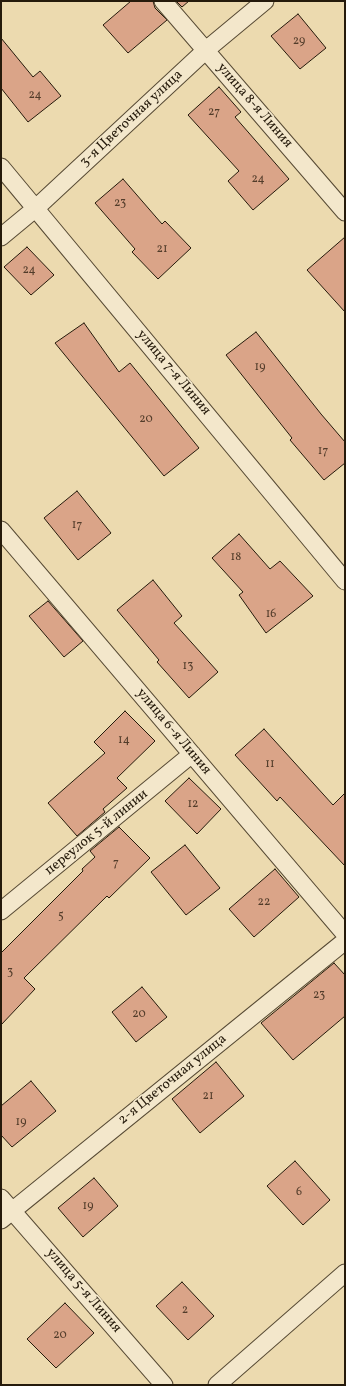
<!DOCTYPE html>
<html>
<head>
<meta charset="utf-8">
<style>
  body { margin:0 }
  #map { position:relative; width:346px; height:1386px; overflow:hidden; background:#ecdaaf; font-family:Vollkorn,serif }
  canvas { display:block }
  .frame { position:absolute; inset:0; border:2px solid #251a0b; pointer-events:none }
</style>
</head>
<body>
<div id="map">
<canvas width="346" height="1386"></canvas>
<div class="frame"></div>
</div>
<script>
const c = document.querySelector('canvas').getContext('2d');
c.lineJoin = 'round';
function fillPath(path, color) { c.fillStyle = color; c.fill(path, 'evenodd'); }
const toPath = rows => new Path2D(rows.map(r => 'M' + r).join(''));
function trace(path, color, width, dash) { c.strokeStyle = color; c.lineWidth = width; c.lineCap = dash ? 'butt' : 'round'; c.setLineDash(dash || []); c.stroke(path); }
function label(font, color, halo, rows, align = 'center') {
  c.font = font + ' Vollkorn,serif'; c.lineWidth = 3.5; c.setLineDash([]); c.textBaseline = 'middle'; c.strokeStyle = halo; c.fillStyle = color; for (const [text, x, y, turn = 0] of rows) {
    c.save(); c.translate(x, y); c.rotate((+turn || 0) * Math.PI / 180); c.textAlign = isNaN(turn) ? turn : align; if (halo) c.strokeText(text, 0, 0); c.fillText(text, 0, 0); c.restore();
  }
}
const building = toPath([
  [131,1,153,1,155,8,167,20,128,53,103,25,131,1],
  [176,1,189,1,182,7,176,1],
  [298,14,326,48,300,69,271,36,298,14],
  [1,38,33,77,40,71,61,96,28,122,1,88,1,38],
  [219,87,241,112,235,117,289,179,253,210,228,181,239,171,188,115,219,87],
  [123,179,162,224,165,221,191,248,158,279,132,252,135,249,95,203,123,179],
  [345,237,345,312,307,270,345,237],
  [27,247,54,275,31,295,4,267,27,247],
  [84,323,119,372,130,363,199,448,164,476,55,343,84,323],
  [256,332,321,414,345,442,345,463,324,480,290,440,292,438,226,355,256,332],
  [77,491,111,533,78,560,44,518,77,491],
  [239,534,270,569,280,561,313,596,266,633,239,595,243,592,212,558,239,534],
  [153,580,182,616,174,623,218,672,189,698,157,662,159,660,117,610,153,580],
  [48,601,83,641,64,657,29,616,48,601],
  [125,711,155,741,117,778,127,788,103,809,105,812,77,836,48,803,105,753,94,742,125,711],
  [264,729,333,805,345,793,345,866,280,797,277,801,235,755,264,729],
  [189,778,221,809,197,834,165,801,189,778],
  [119,827,150,858,109,898,107,896,24,978,35,989,1,1025,1,953,83,871,82,869,95,857,90,851,119,827],
  [185,845,220,888,186,915,151,872,185,845],
  [275,869,299,897,254,937,229,909,275,869],
  [334,963,345,975,345,1016,293,1060,261,1023,334,963],
  [142,987,167,1017,136,1042,112,1012,142,987],
  [216,1062,244,1096,200,1133,172,1099,216,1062],
  [31,1081,56,1111,12,1147,1,1135,1,1106,31,1081],
  [295,1161,330,1200,303,1225,267,1186,295,1161],
  [94,1178,118,1206,83,1237,58,1208,94,1178],
  [182,1282,214,1316,188,1340,156,1306,182,1282],
  [65,1303,94,1333,56,1368,27,1339,65,1303]
]);
const lane = toPath([
  [163,1,345,212],
  [1,167,345,581],
  [1,237,36,208,206,50,265,1],
  [1,530,345,934],
  [1,911,192,754],
  [1,1198,164,1385],
  [1,1220,345,941],
  [217,1385,345,1273]
]);
const numberNames = [
  ["29",299,42],
  ["24",35,96],
  ["27",214,113],
  ["24",258,180],
  ["23",120,204],
  ["21",162,250],
  ["24",29,271],
  ["19",260,368],
  ["20",146,420],
  ["17",323,452],
  ["17",77,526],
  ["18",236,558],
  ["16",271,615],
  ["13",188,667],
  ["14",124,741],
  ["11",270,765],
  ["12",193,805],
  ["7",116,864],
  ["22",264,903],
  ["5",61,917],
  ["3",10,973],
  ["23",319,996],
  ["20",139,1015],
  ["21",208,1097],
  ["19",21,1123],
  ["6",299,1193],
  ["19",88,1207],
  ["2",185,1311],
  ["20",60,1336]
];
const streetNames = [
  ["улица 8-я Линия",254,106,49],
  ["3-я Цветочная улица",132,119,-43],
  ["улица 7-я Линия",173,373,50],
  ["улица 6-я Линия",173,732,50],
  ["переулок 5-й линии",97,833,-39],
  ["2-я Цветочная улица",173,1080,-39],
  ["улица 5-я Линия",83,1291,49]
];
fillPath(building, '#daa488');
trace(building, '#251a0b', 1);
trace(lane, '#574a34', 19);
trace(lane, '#f3e7cb', 17);
label('12px', '#523c2a', null, numberNames);
label('14px', '#251a0b', '#f3e7cb', streetNames);
</script>
</body>
</html>
